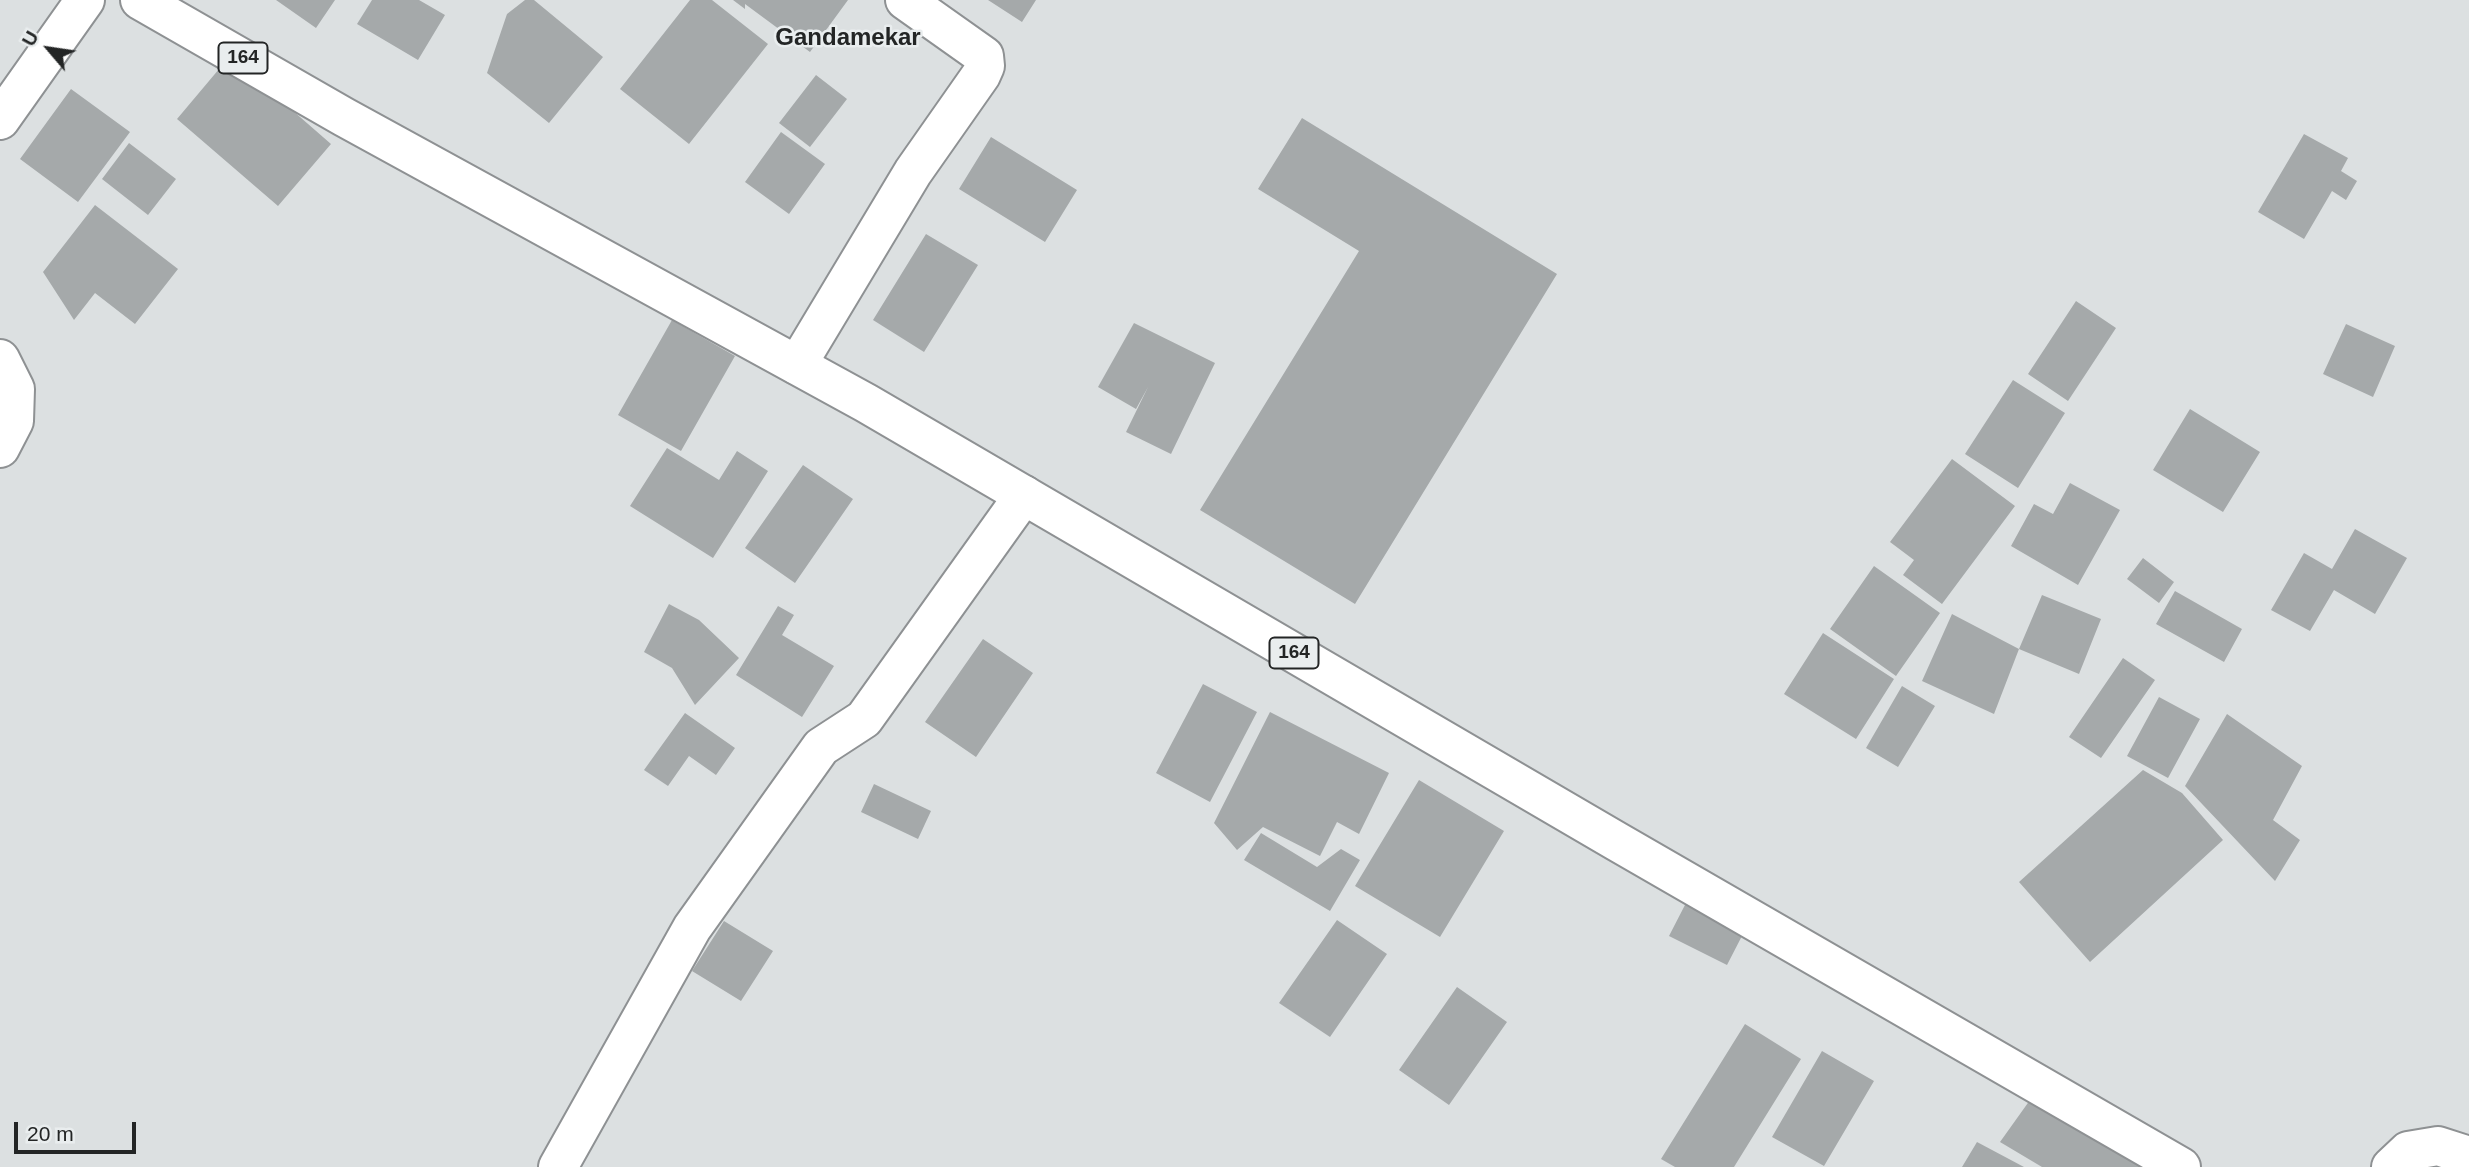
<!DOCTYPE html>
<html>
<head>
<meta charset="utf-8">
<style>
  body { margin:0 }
  #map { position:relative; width:2469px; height:1167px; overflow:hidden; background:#dce0e1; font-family:Helvetica,sans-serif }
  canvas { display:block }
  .north { position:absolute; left:14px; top:14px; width:70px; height:70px; -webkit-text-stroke:5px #e9edee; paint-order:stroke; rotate:299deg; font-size:19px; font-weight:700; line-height:28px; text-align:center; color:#232525 }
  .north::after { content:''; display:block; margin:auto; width:24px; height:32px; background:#232525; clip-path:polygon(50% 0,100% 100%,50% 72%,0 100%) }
  .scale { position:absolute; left:14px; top:1122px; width:122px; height:32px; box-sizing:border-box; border:4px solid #232525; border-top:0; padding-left:9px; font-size:21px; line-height:24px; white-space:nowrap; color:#232525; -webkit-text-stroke:5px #e9edee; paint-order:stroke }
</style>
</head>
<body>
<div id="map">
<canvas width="2469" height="1167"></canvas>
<div class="north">U</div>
<div class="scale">20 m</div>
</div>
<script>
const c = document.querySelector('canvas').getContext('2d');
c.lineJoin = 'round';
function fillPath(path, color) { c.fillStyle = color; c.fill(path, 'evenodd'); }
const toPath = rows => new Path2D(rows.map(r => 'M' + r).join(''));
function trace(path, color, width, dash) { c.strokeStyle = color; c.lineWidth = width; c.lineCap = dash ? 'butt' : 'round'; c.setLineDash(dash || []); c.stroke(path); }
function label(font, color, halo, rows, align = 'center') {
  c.font = font + ' Helvetica,sans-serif'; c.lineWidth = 5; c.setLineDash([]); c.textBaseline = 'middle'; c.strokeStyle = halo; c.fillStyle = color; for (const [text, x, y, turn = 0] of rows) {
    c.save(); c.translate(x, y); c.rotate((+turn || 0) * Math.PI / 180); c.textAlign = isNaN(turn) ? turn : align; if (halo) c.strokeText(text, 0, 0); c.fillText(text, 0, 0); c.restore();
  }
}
const building = toPath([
  [276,0,335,0,316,28],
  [372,0,419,0,445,15,418,60,357,24],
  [525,0,534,0,603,57,549,123,487,73,507,14],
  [690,0,712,0,768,44,689,144,620,89],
  [733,0,848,0,810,52,745,4,745,9],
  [988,0,1036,0,1022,22],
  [230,56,331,144,278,206,177,119],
  [816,75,847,99,810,147,779,123],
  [71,89,130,132,78,202,20,159],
  [1302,118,1557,274,1355,604,1200,510,1359,251,1258,189],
  [781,132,825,164,789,214,745,182],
  [2304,134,2348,158,2341,171,2357,181,2346,200,2332,191,2304,239,2258,212],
  [991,137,1077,190,1045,242,959,189],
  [129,143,176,179,148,215,102,179],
  [95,205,178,269,135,324,95,293,74,320,43,272],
  [926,234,978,265,924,352,873,320],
  [2076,301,2116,328,2068,401,2028,374],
  [672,320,735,356,681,451,618,415],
  [1134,323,1215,363,1171,454,1126,432,1148,387,1136,409,1098,387],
  [2346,324,2395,346,2373,397,2323,374],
  [2013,380,2065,413,2018,488,1965,454],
  [2190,409,2260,452,2223,512,2153,470],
  [667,448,719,480,737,451,768,471,713,558,630,506],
  [1952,459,2015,506,1942,604,1903,575,1914,560,1890,542],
  [803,465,853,499,795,583,745,548],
  [2070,483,2120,510,2078,585,2011,546,2034,504,2053,514],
  [2355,529,2407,558,2375,614,2334,590,2310,631,2271,610,2304,553,2332,569],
  [2143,558,2174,582,2159,603,2127,579],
  [1874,566,1940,613,1896,676,1830,629],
  [2175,591,2242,629,2224,662,2156,624],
  [2042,595,2101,619,2079,674,2019,649],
  [669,604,699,620,739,658,695,705,672,668,644,652],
  [778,606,794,615,782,635,834,666,802,717,736,675],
  [1952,614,2019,649,1994,714,1922,681],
  [1823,633,1894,679,1856,739,1784,694],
  [983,639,1033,673,976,757,925,722],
  [2123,658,2155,680,2101,758,2069,737],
  [1203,684,1257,712,1210,802,1156,773],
  [1902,686,1935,706,1898,767,1866,748],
  [2159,697,2200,719,2168,778,2127,756],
  [1270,712,1389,773,1359,834,1337,822,1320,856,1263,827,1237,850,1214,823],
  [685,713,735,748,716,775,689,756,668,786,644,770],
  [2227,714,2302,766,2273,820,2300,840,2275,881,2185,786],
  [2143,770,2182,793,2223,840,2090,962,2019,882],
  [1419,780,1504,831,1440,937,1355,886],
  [874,784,931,811,918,839,861,812],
  [1261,833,1317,867,1341,849,1360,860,1330,911,1244,860],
  [1686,903,1744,932,1727,965,1669,936],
  [1337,920,1387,954,1330,1037,1279,1003],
  [724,921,773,951,741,1001,692,971],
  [1457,987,1507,1022,1449,1105,1399,1070],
  [1745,1024,1801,1059,1734,1167,1675,1167,1661,1159],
  [1822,1051,1874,1081,1824,1166,1772,1137],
  [2030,1100,2143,1167,2042,1167,2000,1142],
  [1977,1142,2024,1167,1962,1167]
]);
const minor = toPath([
  [0,120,85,0],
  [0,359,15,389,14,421,0,448],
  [797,365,913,172,981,75,985,66,984,56,905,0],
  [558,1167,692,928,821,747,864,719,1024,495],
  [2391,1167,2408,1151,2438,1146,2469,1156]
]);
const major = toPath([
  [140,0,344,117,866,403,1616,841,2181,1167]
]);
const shields = [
  [243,58,49],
  [1294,653,49]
];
const shieldNames = [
  ["164",243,58],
  ["164",1294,653]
];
const quarterNames = [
  ["Gandamekar",848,38]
];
fillPath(building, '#a5a9aa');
trace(minor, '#8e9193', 42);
trace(major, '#8e9193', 42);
trace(minor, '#fff', 38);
trace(major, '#fff', 38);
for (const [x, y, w] of shields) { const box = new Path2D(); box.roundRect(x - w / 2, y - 15.5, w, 31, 5); c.fillStyle = '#e9edee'; c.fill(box); trace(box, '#232525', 2); }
label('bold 19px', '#232525', null, shieldNames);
label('bold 24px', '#232525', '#e9edee', quarterNames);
</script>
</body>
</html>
